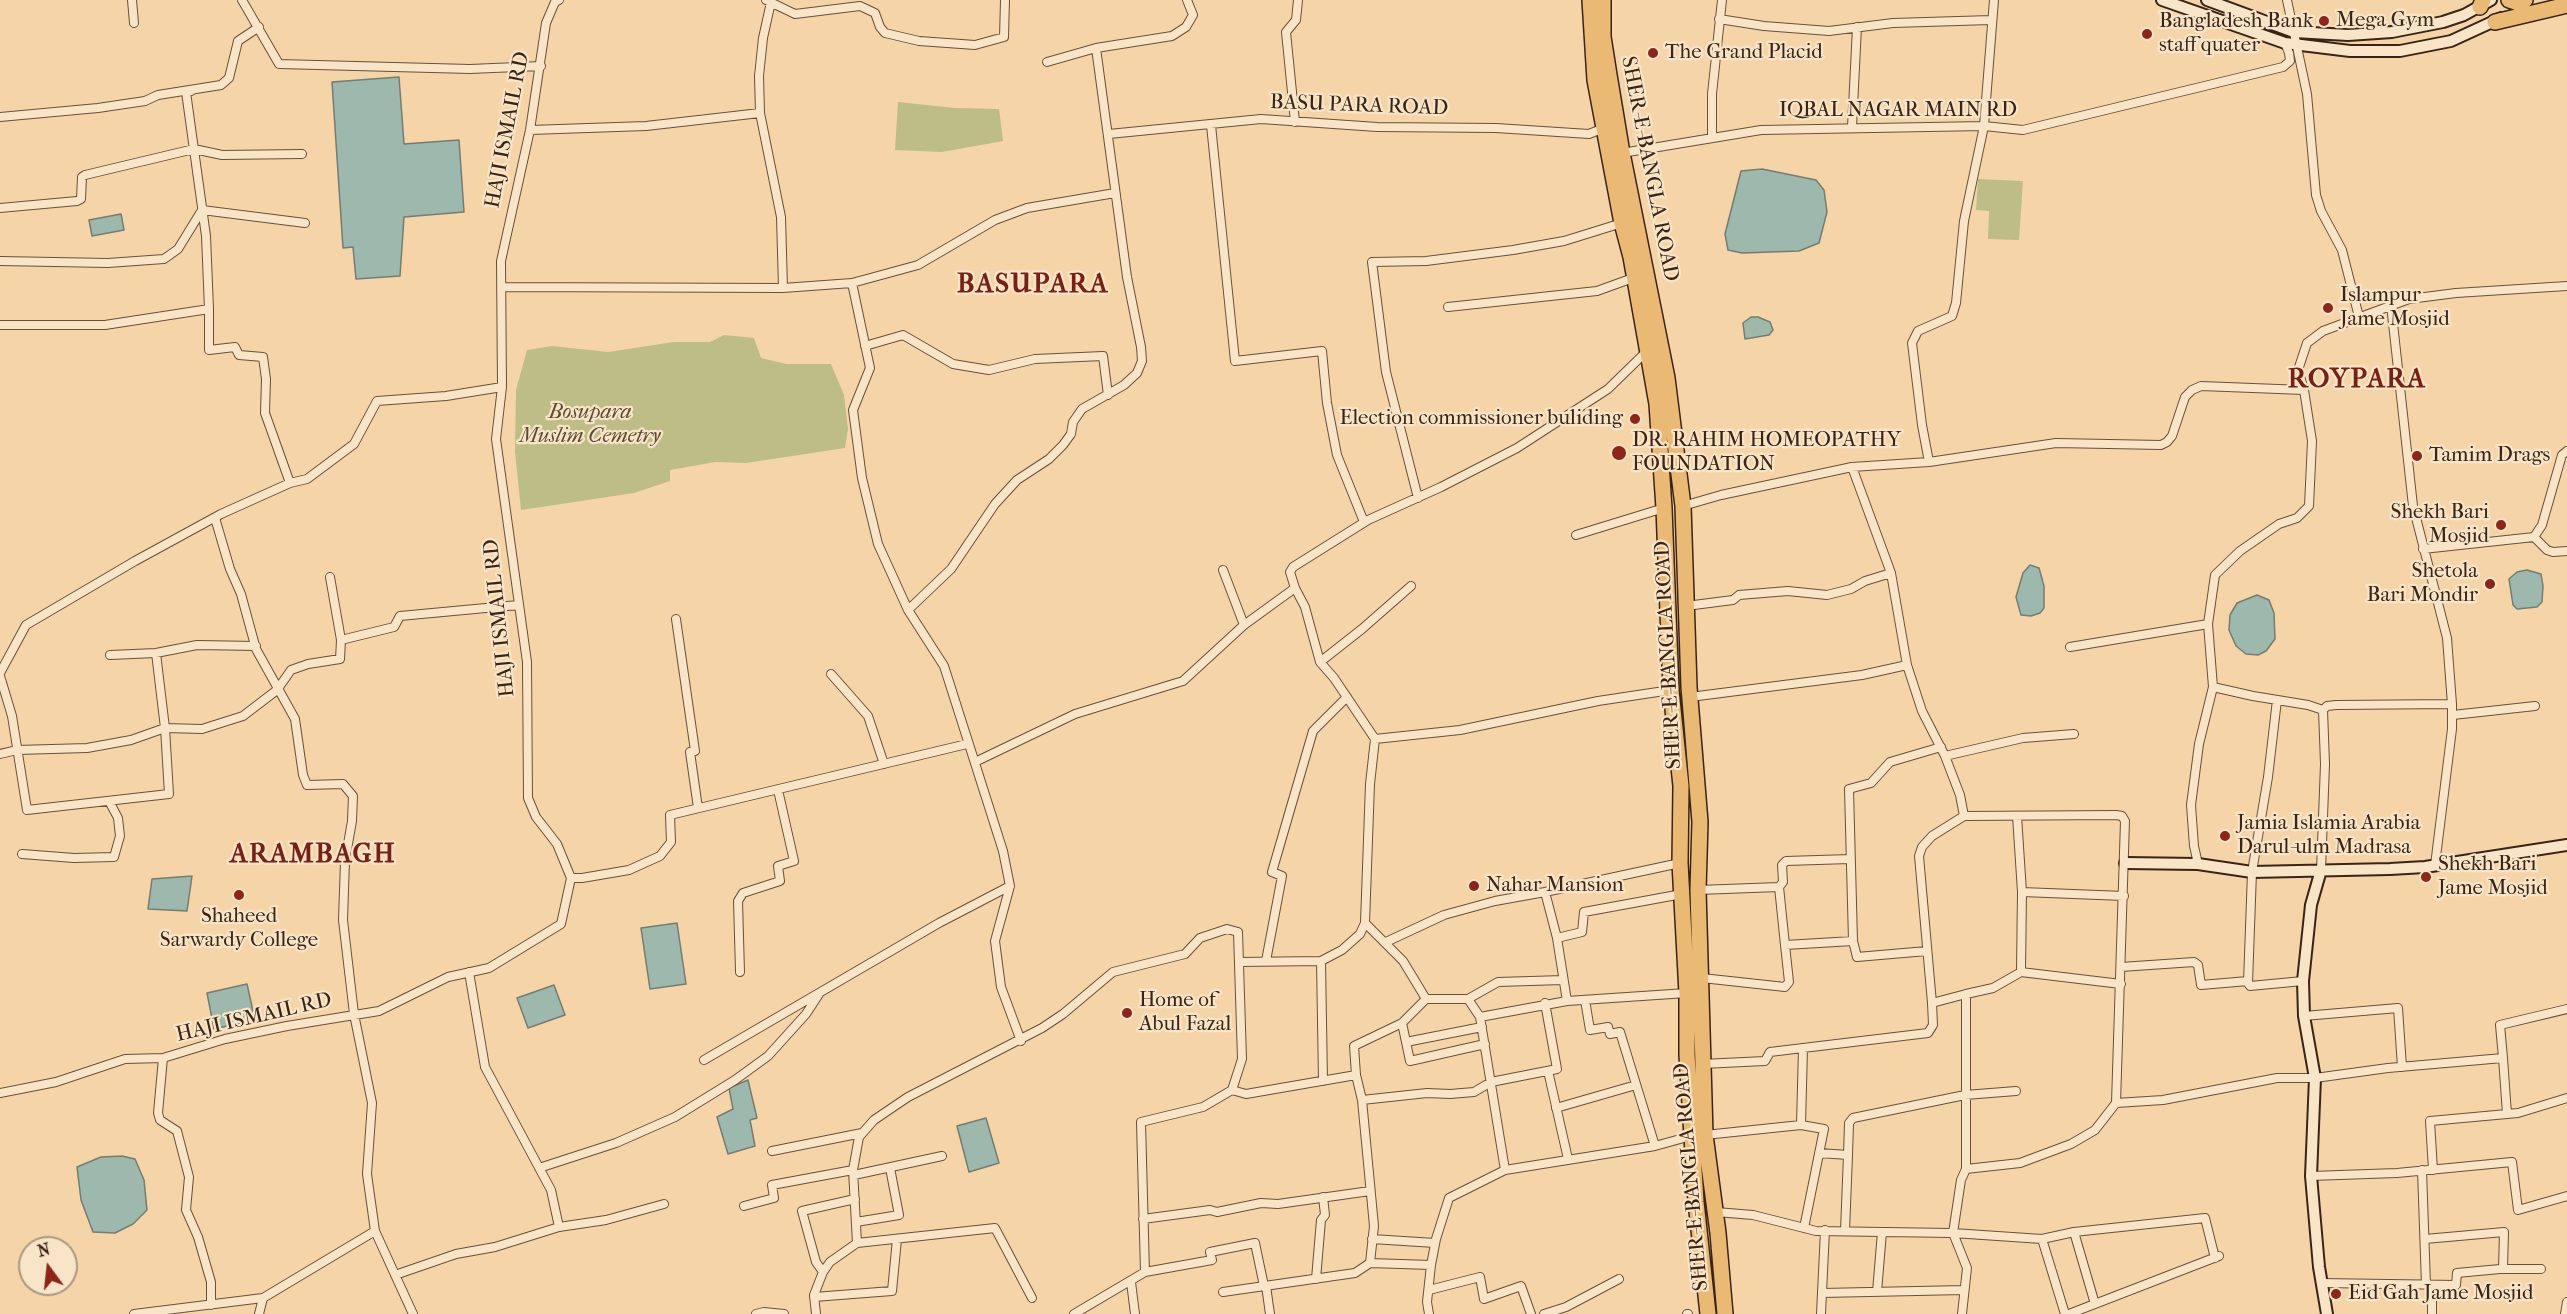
<!DOCTYPE html>
<html>
<head>
<meta charset="utf-8">
<style>
  body { margin:0 }
  #map { position:relative; width:2567px; height:1314px; overflow:hidden; background:#f5d5a8; font-family:"IM FELL French Canon",serif }
  canvas { display:block }
  .north { position:absolute; left:18px; top:1236px; width:60px; height:60px; box-sizing:border-box; background:#f8e4c6; border:2px solid #ac9780; border-radius:50%; rotate:345deg; font-size:16px; font-weight:700; line-height:24px; text-align:center; color:#3a2317 }
  .north::after { content:''; display:block; margin:auto; width:21px; height:27px; background:#8f2418; clip-path:polygon(50% 0,100% 100%,50% 72%,0 100%) }
</style>
</head>
<body>
<div id="map">
<canvas width="2567" height="1314"></canvas>
<div class="north">N</div>
</div>
<script>
const c = document.querySelector('canvas').getContext('2d');
c.lineJoin = 'round';
function fillPath(path, color) { c.fillStyle = color; c.fill(path, 'evenodd'); }
const toPath = rows => new Path2D(rows.map(r => 'M' + r).join(''));
function trace(path, color, width, dash) { c.strokeStyle = color; c.lineWidth = width; c.lineCap = dash ? 'butt' : 'round'; c.setLineDash(dash || []); c.stroke(path); }
function label(font, color, halo, rows, align = 'center') {
  c.font = font + ' "IM FELL French Canon",serif'; c.lineWidth = 4.5; c.setLineDash([]); c.textBaseline = 'middle'; c.strokeStyle = halo; c.fillStyle = color; for (const [text, x, y, turn = 0] of rows) {
    c.save(); c.translate(x, y); c.rotate((+turn || 0) * Math.PI / 180); c.textAlign = isNaN(turn) ? turn : align; if (halo) c.strokeText(text, 0, 0); c.fillText(text, 0, 0); c.restore();
  }
}
const green = toPath([
  [898,102,955,108,999,109,1003,141,942,152,895,150],
  [1978,179,2023,181,2019,240,1988,239,1989,211,1976,210],
  [724,335,754,338,761,358,786,364,831,364,844,395,848,429,845,448,746,463,715,462,670,470,670,481,634,493,521,510,515,452,516,390,527,350,552,346,608,352,674,342,710,342]
]);
const water = toPath([
  [399,77,404,144,459,140,464,212,404,217,400,276,356,279,353,247,343,248,332,82,399,77],
  [1762,169,1816,180,1824,190,1827,212,1819,243,1799,251,1742,253,1728,250,1725,234,1741,171,1762,169],
  [121,214,124,230,92,236,89,220,121,214],
  [1751,317,1758,317,1770,322,1773,330,1769,335,1745,339,1743,323,1751,317],
  [2030,565,2039,568,2044,586,2044,608,2040,613,2031,616,2021,615,2016,597,2023,573,2030,565],
  [2527,570,2541,574,2543,586,2542,602,2537,607,2517,609,2513,605,2509,579,2517,572,2527,570],
  [2257,595,2269,600,2274,613,2275,639,2266,651,2258,655,2246,654,2236,646,2229,630,2230,615,2237,603,2257,595],
  [192,876,187,911,148,909,152,879,192,876],
  [677,923,686,984,650,989,641,928,677,923],
  [247,984,255,1020,214,1029,207,993,247,984],
  [554,985,565,1015,528,1028,517,998,554,985],
  [748,1080,757,1118,750,1120,755,1146,728,1154,717,1117,733,1109,729,1088,748,1080],
  [986,1118,999,1163,969,1172,957,1126,986,1118],
  [122,1156,135,1159,144,1180,147,1210,133,1224,115,1233,93,1232,81,1200,77,1167,101,1157,122,1156]
]);
const street = toPath([
  [132,0,134,23],
  [242,0,279,64,470,69,541,66],
  [766,0,795,14,860,6,875,13,880,27,885,33,919,41,975,45,1004,37,1005,0],
  [2287,0,2307,94,2316,195,2321,211,2342,250,2359,317],
  [771,2,763,38,759,76,760,113,781,217,783,288],
  [1719,19,1764,26,1829,31,1893,23,1991,20],
  [1047,62,1096,48],
  [191,91,186,92,206,236,209,309],
  [0,117,98,108,145,101,158,95,221,85,229,78,238,41,259,27],
  [1295,122,1286,32,1296,20,1298,0],
  [1211,125,1235,361,1322,351,1327,403,1337,455,1364,522],
  [1852,127,1857,27],
  [530,130,646,126,760,113],
  [1109,134,1261,119,1377,127,1496,128,1589,134,1604,128],
  [1712,137,1712,94,1722,0],
  [1622,153,1761,130,1984,126,2023,130,2283,67,2290,61,2289,53,2285,43],
  [0,208,77,201,81,199,82,177,85,175,194,149,222,155,302,154],
  [0,261,108,263,164,259,178,249,202,210,305,223],
  [852,283,870,368,853,410,862,478,878,544,908,610],
  [503,287,783,288,852,283,918,265,995,220,1027,208,1115,193],
  [2391,305,2413,506,2447,638,2452,704,2452,729,2435,865],
  [1448,307,1597,291,1633,278],
  [0,325,105,325,209,309,209,350,235,347,239,355,263,357,266,379,265,413,290,483],
  [865,346,903,335,953,364,989,370,1035,359,1103,356,1108,395],
  [1929,462,1922,425,1912,343,1918,331,1952,316,1956,303,1964,221,1984,126,1994,0],
  [1852,467,1891,573,1907,665,1922,711,1945,756,1960,795,1964,816,2116,815,2122,816,2125,821,2116,1103],
  [1418,498,1386,372,1372,262,1426,261,1513,250,1564,241,1622,223],
  [1683,506,1721,495,1852,467,1929,462,2056,443,2161,445,2167,442,2172,436,2185,397,2192,390,2201,386,2304,390],
  [1576,535,1664,508],
  [2534,537,2547,550,2553,552,2567,551],
  [2423,549,2534,537,2542,525,2562,455,2567,451],
  [1223,570,1244,625],
  [330,577,341,640],
  [1295,588,1305,607,1320,662,1334,678,1375,739,1460,730,1598,701,1671,690],
  [1686,606,1733,600,1739,595,1788,591,1827,595,1851,589,1865,581,1891,573],
  [676,619,695,751,690,752,698,808],
  [2070,647,2208,624],
  [110,655,156,653,197,645,256,646],
  [1320,662,1362,629,1411,586],
  [0,673,26,625,135,561,221,514,290,483,307,479,354,444,377,401,446,396,502,387],
  [831,674,868,716,884,764],
  [0,676,12,716,27,810,169,794,165,728,156,653],
  [2213,687,2253,696,2308,705,2323,710],
  [1690,697,1862,675,1907,665],
  [2277,700,2268,777,2252,872,2248,983,2250,986,2303,981],
  [2453,715,2535,706],
  [0,754,17,750,87,748,131,740,165,728,202,729,243,716,277,690,291,670,308,664,340,659,341,640,394,627,400,616,518,605],
  [1945,756,2023,738,2074,734],
  [975,762,1075,714,1183,681,1244,625,1295,588,1290,572,1293,567,1368,520,1441,487,1517,448,1608,389,1647,351],
  [1964,816,1932,836,1922,847,1919,856,1932,1003,1966,994,1966,1169],
  [2017,816,2022,892],
  [22,854,74,858,114,857,120,836,118,818,109,801],
  [2198,864,2194,846,2191,805,2199,744,2213,687,2208,624,2215,575,2240,551,2279,524,2297,518,2309,506,2312,441,2304,390,2298,370,2307,343,2323,331,2409,299,2456,293,2567,286],
  [2321,870,2325,764,2323,710,2327,706,2336,705,2452,704],
  [571,878,582,878,629,870,660,856,671,842,670,815,967,744],
  [1779,887,1783,882,1782,865,1786,861,1850,859],
  [1698,890,1779,887,1785,945],
  [1365,923,1403,961,1426,999,1468,999,1480,1017,1567,1001,1687,993],
  [1557,938,1582,932,1584,912,1682,894],
  [1853,941,1849,789,1871,783,1890,762,1941,747],
  [1386,942,1444,915,1495,901,1545,892],
  [1239,959,1240,962,1321,961,1342,950,1360,934,1365,923,1370,784,1375,739],
  [1266,961,1282,876,1272,872,1313,731,1347,697],
  [1321,961,1323,1081],
  [2121,967,2194,962,2198,965,2201,985,2248,981],
  [469,972,485,1067,551,1190,559,1227],
  [740,972,738,901,743,893,780,881,778,866,794,861,778,790],
  [2021,972,2022,892,2124,896],
  [1702,978,1785,987,1789,982,1785,945,1853,941,1857,957,1927,951],
  [1966,994,1993,988,2021,972,2121,984],
  [1426,999,1402,1023,1354,1046,1356,1075,1362,1100,1374,1226,1370,1263,1431,1265],
  [1468,999,1498,982,1563,980],
  [1585,1000,1590,1030,1608,1027,1610,1034,1620,1032,1655,1146],
  [1567,1001,1557,938,1545,892,1680,863],
  [2304,1016,2398,1008,2402,1067],
  [1480,1017,1505,1170],
  [1402,1023,1410,1061,1485,1044],
  [1021,1041,1001,987,995,941,1010,886,1003,851,944,666,908,610,951,569,995,504,1017,480,1049,459,1063,445,1071,434,1073,422,1082,409,1124,385,1137,373,1142,361,1141,347,1127,277,1096,48,1172,36,1186,27,1193,15,1187,0],
  [1406,1042,1482,1027],
  [163,1058,158,1113,160,1120,177,1131,189,1177,186,1210,198,1237,211,1282,211,1305],
  [2503,1058,2507,1114],
  [704,1060,939,923,1010,886],
  [1702,1064,1765,1061,1770,1052,1803,1048],
  [1548,1071,1568,1159],
  [1232,1090,1246,1094,1356,1075],
  [0,1093,56,1082,125,1059,163,1058,225,1039,287,1026,379,1011,448,977,489,968,561,924,571,878,557,844,536,817,528,798,527,662,496,439,502,387,501,261,530,130,546,23,555,2,559,0],
  [1362,1100,1427,1093,1450,1094,1474,1092,1491,1082,1557,1069,1545,1003],
  [1556,1108,1636,1085],
  [1801,1125,1824,1129,1804,1228],
  [1705,1135,1801,1125,1803,1048,1928,1033,1933,1025,1932,1003],
  [772,1151,862,1133],
  [1819,1153,1848,1155,1845,1231],
  [1848,1155,1849,1123,1853,1118,1965,1095,2016,1091],
  [539,1168,616,1143,675,1117,735,1080,768,1056,806,1014,819,994],
  [2422,1170,2426,1285],
  [2433,1170,2430,1121,2518,1113,2567,1098],
  [854,1175,942,1156],
  [2311,1176,2397,1173,2512,1162,2518,1210,2567,1196],
  [744,1206,774,1198,772,1185,853,1170],
  [1716,1212,1753,1215,1816,1231,1953,1233,2042,1239,2065,1314],
  [1143,1219,1210,1210,1217,1212,1261,1203,1278,1204,1370,1191],
  [856,1222,899,1215,890,1168],
  [375,1231,413,1314],
  [2074,1232,2095,1304],
  [1372,1239,1435,1243],
  [2042,1239,2074,1232,2205,1218,2215,1258],
  [2425,1239,2504,1232,2503,1269],
  [857,1243,995,1228,1032,1298],
  [823,1272,816,1262,802,1211,855,1199],
  [1145,1272,1212,1260,1210,1252,1255,1243,1264,1286],
  [395,1275,456,1254,495,1247,559,1227,606,1220,664,1204],
  [1316,1279,1321,1220,1325,1215,1323,1197],
  [1131,1282,1135,1314],
  [2321,1283,2456,1285,2457,1273,2500,1269,2541,1269],
  [2432,1285,2432,1314],
  [1266,1286,1270,1314],
  [1429,1290,1480,1277,1484,1299,1521,1286,1531,1314],
  [1223,1292,1355,1273,1370,1263],
  [1877,1292,1882,1232],
  [1822,1293,1964,1290],
  [814,1297,892,1291,897,1239],
  [134,1314,263,1298,375,1231,367,1174,372,1103,354,1014,343,920,345,861,352,821,353,796,343,784,307,785,303,775,295,719,256,649,241,594,230,569,215,518],
  [259,1314,263,1298],
  [756,1314,764,1312,784,1314],
  [816,1314,814,1295,823,1272,830,1262,857,1243,853,1170,859,1137,874,1120,908,1097,1042,1028,1063,1014,1113,972,1185,954,1200,938,1227,929,1238,932,1242,1059,1232,1090,1203,1107,1141,1122,1145,1272,1074,1314],
  [1429,1314,1427,1302,1431,1265,1436,1239,1449,1198,1505,1170,1655,1146,1691,1136],
  [1544,1314,1566,1307,1619,1279],
  [1687,1314,1688,1314],
  [1821,1314,1825,1230],
  [1962,1314,1967,1268,1953,1233,1961,1180,1966,1169,2020,1163,2071,1144,2095,1130,2116,1103,2163,1100,2277,1078,2315,1078,2388,1068,2503,1058,2500,1025,2567,1009],
  [2069,1314,2219,1256],
  [2565,1314,2567,1302]
]);
const secondary = toPath([
  [2162,0,2285,43,2350,51,2400,51,2451,41,2501,18],
  [2207,0,2294,32,2348,35,2392,32,2443,22,2464,15,2491,0],
  [2125,863,2198,864,2252,872,2390,869,2425,867,2567,845],
  [2321,870,2311,905,2303,981,2304,1016,2315,1078,2311,1176,2319,1267,2327,1314]
]);
const highway = toPath([
  [1590,0,1595,80,1622,223,1631,257,1657,404,1664,508,1671,690,1681,786,1680,863,1687,993,1687,1055,1696,1202,1708,1314],
  [1603,0,1603,37,1609,75,1622,153,1667,378,1683,506,1689,687,1700,822,1698,890,1705,1135,1718,1233,1725,1314],
  [2509,0,2518,3,2525,0],
  [2480,7,2483,0],
  [2495,22,2567,5]
]);
const markers = [
  [2324,21,6,"#8f2418"],
  [2147,34,6,"#8f2418"],
  [1653,53,6,"#8f2418"],
  [2328,308,6,"#8f2418"],
  [1635,419,6,"#8f2418"],
  [1619,453,8,"#8f2418"],
  [2417,456,6,"#8f2418"],
  [2501,525,6,"#8f2418"],
  [2490,584,6,"#8f2418"],
  [2225,836,6,"#8f2418"],
  [2426,877,6,"#8f2418"],
  [1474,886,6,"#8f2418"],
  [239,895,6,"#8f2418"],
  [1127,1013,6,"#8f2418"],
  [2336,1294,6,"#8f2418"]
];
const poiNames = [
  ["Mega Gym",2336,21],
  ["Bangladesh Bank",2159,22],
  ["staff quater",2159,46],
  ["The Grand Placid",1665,53],
  ["Islampur",2340,296],
  ["Jame Mosjid",2340,320],
  ["Election commissioner buliding",1623,419,"right"],
  ["DR. RAHIM HOMEOPATHY",1632,441],
  ["FOUNDATION",1632,465],
  ["Tamim Drags",2429,456],
  ["Shekh Bari",2489,513,"right"],
  ["Mosjid",2489,537,"right"],
  ["Shetola",2478,572,"right"],
  ["Bari Mondir",2478,596,"right"],
  ["Jamia Islamia Arabia",2237,824],
  ["Darul-ulm Madrasa",2237,848],
  ["Shekh Bari",2438,865],
  ["Jame Mosjid",2438,889],
  ["Nahar Mansion",1486,886],
  ["Shaheed",239,917,"center"],
  ["Sarwardy College",239,941,"center"],
  ["Home of",1139,1001],
  ["Abul Fazal",1139,1025],
  ["Eid Gah Jame Mosjid",2348,1294]
];
const streetNames = [
  ["BASU PARA ROAD",1359,106,2],
  ["IQBAL NAGAR MAIN RD",1898,111],
  ["HAJI ISMAIL RD",508,130,-79],
  ["SHER-E-BANGLA ROAD",1649,169,79],
  ["HAJI ISMAIL RD",500,618,-96],
  ["SHER-E-BANGLA ROAD",1669,655,-93],
  ["HAJI ISMAIL RD",254,1018,-13],
  ["SHER-E-BANGLA ROAD",1692,1177,-95]
];
const parkNames = [
  ["Bosupara",590,413],
  ["Muslim Cemetry",590,437]
];
const districtNames = [
  ["BASUPARA",1033,285],
  ["ROYPARA",2357,380],
  ["ARAMBAGH",313,855]
];
fillPath(green, '#bdbd86');
fillPath(water, '#9db8ad');
trace(water, '#757c71', 1.5);
trace(street, '#69503b', 10);
trace(secondary, '#3a2317', 14);
trace(highway, '#3a2317', 18);
trace(street, '#f8e4c6', 8);
trace(secondary, '#f8e4c6', 10);
trace(highway, '#eaba74', 15);
for (const [x, y, r, color] of markers) { const dot = new Path2D(); dot.arc(x, y, r, 0, 2 * Math.PI); c.fillStyle = color; c.fill(dot); trace(dot, '#f8e4c6', 2); }
label('21px', '#3a2317', '#f8e4c6', poiNames, 'left');
label('21px', '#3a2317', '#f8e4c6', streetNames);
label('italic 21px', '#5b4a33', '#f8e4c6', parkNames);
c.letterSpacing = '1.5px';
label('bold 27px', '#7a1f14', '#f8e4c6', districtNames);
c.letterSpacing = '0px';
</script>
</body>
</html>
